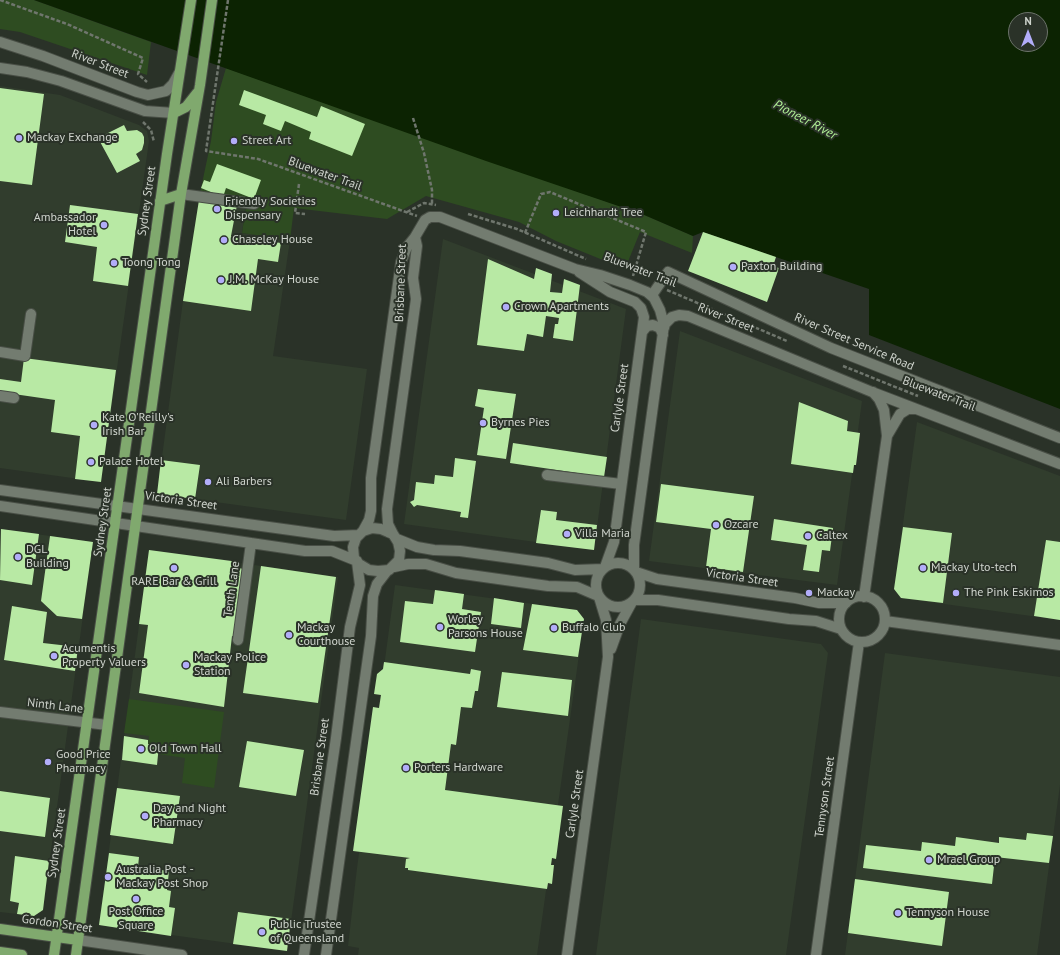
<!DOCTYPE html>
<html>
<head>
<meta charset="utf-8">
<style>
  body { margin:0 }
  #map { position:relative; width:1060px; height:955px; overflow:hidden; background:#2a3228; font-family:"PT Sans",sans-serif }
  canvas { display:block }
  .north { position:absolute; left:1008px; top:12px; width:40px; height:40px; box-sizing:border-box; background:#2a3228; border:1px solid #6c736a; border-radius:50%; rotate:0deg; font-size:11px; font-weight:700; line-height:16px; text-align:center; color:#cfd4cd }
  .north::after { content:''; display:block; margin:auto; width:14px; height:18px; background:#b2adf9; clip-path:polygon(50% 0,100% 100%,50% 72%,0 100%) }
</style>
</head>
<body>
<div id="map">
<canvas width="1060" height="955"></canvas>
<div class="north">N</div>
</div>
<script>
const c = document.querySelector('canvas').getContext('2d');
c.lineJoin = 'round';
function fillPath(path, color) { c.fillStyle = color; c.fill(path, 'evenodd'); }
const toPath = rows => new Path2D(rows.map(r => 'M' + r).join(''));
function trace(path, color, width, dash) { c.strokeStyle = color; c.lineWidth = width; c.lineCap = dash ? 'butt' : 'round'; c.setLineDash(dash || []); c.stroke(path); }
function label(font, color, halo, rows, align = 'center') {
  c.font = font + ' "PT Sans",sans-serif'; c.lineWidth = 4; c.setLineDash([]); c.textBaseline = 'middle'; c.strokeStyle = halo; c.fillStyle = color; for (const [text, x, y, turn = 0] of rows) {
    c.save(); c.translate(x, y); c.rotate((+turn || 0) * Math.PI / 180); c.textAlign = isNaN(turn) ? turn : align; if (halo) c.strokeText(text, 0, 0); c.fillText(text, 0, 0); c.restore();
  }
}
const built = toPath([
  [0,86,60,95,139,125,147,131,149,141,101,482,0,468],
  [200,193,247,200,242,233,290,240,273,356,367,369,346,520,157,494,183,301],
  [443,239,626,309,594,550,404,524],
  [680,331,862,401,837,585,649,561],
  [917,422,1060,476,1060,620,901,598,894,589],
  [0,529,93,542,43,910,34,916,0,912],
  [149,550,338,577,287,951,99,925],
  [395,585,577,610,584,619,537,955,358,955,359,948,348,946,357,868],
  [641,619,821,644,828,653,786,955,596,955],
  [885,653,1060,677,1060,785,1037,955,845,955]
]);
const green = toPath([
  [0,0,34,0,151,42,147,75,20,32,0,29],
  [226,68,642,214,693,236,692,253,640,232,625,269,556,241,519,222,426,196,387,219,294,208,290,240,242,233,247,200,200,193,211,141,216,102],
  [129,699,224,712,214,788,182,783,185,758,158,754,159,745,148,744,149,736,124,733]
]);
const water = toPath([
  [34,0,1060,0,1060,409,869,335,869,289,703,232,693,236,642,214,486,161],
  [1016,20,1040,20,1040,44,1016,44]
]);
const building = toPath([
  [0,88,44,94,32,185,0,181],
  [244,90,317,117,321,106,365,124,352,156,309,139,311,132,285,121,281,131,263,124,266,115,239,105],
  [124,125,127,131,137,130,142,133,144,137,144,143,142,150,136,154,140,161,117,173,98,138],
  [217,164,261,180,254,199,226,188,223,197,201,188,204,180,210,182],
  [199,200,237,205,231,236,281,243,278,262,258,259,251,311,183,301],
  [70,205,138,214,128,286,93,281,97,247,65,242],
  [703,232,776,257,773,266,779,268,767,302,688,271],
  [488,259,534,279,536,268,552,274,550,292,562,293,564,279,580,285,573,341,553,338,555,324,558,324,559,318,546,316,543,337,527,334,524,351,477,345],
  [24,358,116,370,101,482,75,479,80,436,51,432,55,400,0,392,0,379,21,382],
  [478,389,516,394,506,459,477,455,484,408,475,406],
  [799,402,848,421,847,431,860,433,856,465,854,465,853,473,791,464],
  [513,443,607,457,604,477,510,463],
  [455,458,476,461,468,518,460,517,461,512,417,505,414,507,410,502,414,500,416,482,434,484,435,475,453,477],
  [161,460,200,465,195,499,157,494],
  [661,484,754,496,743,572,706,567,711,529,656,522],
  [541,510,557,512,556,520,597,525,594,550,536,543],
  [774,519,833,528,830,551,822,550,819,572,803,570,807,545,771,540],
  [903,527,952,533,943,603,901,598,894,589],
  [1,529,39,534,32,585,0,580],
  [50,536,93,542,82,619,57,616,41,601],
  [1046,540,1060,542,1060,620,1034,616],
  [149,550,239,562,238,568,244,569,235,637,232,636,224,707,139,693,148,625,139,624],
  [261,566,336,577,318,703,243,693],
  [435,590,464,594,462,609,481,612,475,652,400,642,405,601,433,604],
  [494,598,524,603,521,628,491,624],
  [532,604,577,610,584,619,578,657,523,650],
  [12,606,47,612,43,643,78,647,75,671,4,660],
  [384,662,470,674,471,669,481,671,478,691,475,691,472,708,461,707,456,745,451,744,445,790,563,806,556,859,552,858,551,865,554,865,552,884,548,883,547,889,408,870,408,868,405,868,406,859,410,858,353,851,373,707,379,708,381,695,374,694,377,674,383,669],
  [502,672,572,680,568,716,497,707],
  [124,736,148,740,148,744,159,745,157,765,122,760],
  [247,741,304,750,296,796,239,787],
  [117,788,180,796,173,844,110,835],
  [0,791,50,798,45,837,0,831],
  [1027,833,1053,836,1049,863,995,857,992,884,863,868,866,845,921,851,922,842,955,846,956,837,999,843,999,837,1026,840],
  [109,853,139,857,138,867,169,871,167,890,171,891,169,907,175,908,171,936,99,925],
  [15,856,49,861,43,910,34,916,17,914,19,903,10,901],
  [855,879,949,892,942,946,848,933],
  [238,912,291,919,287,951,233,944]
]);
const path = toPath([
  [0,0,67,24,143,58,138,74,147,82],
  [228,0,206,151,258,159,417,216],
  [413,118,424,153,432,190,432,204],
  [143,122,151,130,154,142],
  [299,184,295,213,305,214],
  [407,212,424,203,436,205],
  [468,214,517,229,586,259],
  [525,233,541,194,550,192,646,232,633,276],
  [667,290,787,341],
  [843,366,918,396]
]);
const minor = toPath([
  [0,42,43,56,137,92,148,95,166,91,173,84,179,73],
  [0,68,27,72,61,81,145,111,174,113],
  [181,194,254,204],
  [415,237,425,220,430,217,440,217,575,269,600,275,630,285,647,292,654,298,660,310,664,325,634,545,634,570],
  [579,272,610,292,635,302,641,308,644,317,614,542,605,567],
  [652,295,668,272,831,348,1060,438],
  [664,328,665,324,672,317,679,315,688,316,872,392,1060,464],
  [642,332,647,326,653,325,660,328,663,335],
  [0,352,25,356,31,314],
  [0,396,14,398],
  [887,436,900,414,908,409,916,409],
  [547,475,621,484],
  [0,490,334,536,359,535],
  [0,506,305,551,332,551,357,561],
  [372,528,381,529,388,532,393,534,398,542,400,551,399,560,389,570,378,571,369,570,359,564,354,558,353,547,356,538,363,531,372,528],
  [363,531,369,520,371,511,371,478,401,262,407,247,415,237],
  [393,534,388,524,387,509,416,299,413,278,417,246,415,237],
  [397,539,417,547,434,550,460,551,548,563,575,570,603,569],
  '596 585a22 22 0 1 1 44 0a22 22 0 1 1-44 0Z',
  [394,567,408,564,426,564,456,573,548,586,577,587,598,596],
  [636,572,657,579,795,598,819,603,846,603],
  '839 619a23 23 0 1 1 46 0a23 23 0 1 1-46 0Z',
  [864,597,887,436,884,410,879,399,873,392],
  [634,600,658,600,789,619,816,621,841,629],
  [885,621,1060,645],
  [238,640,251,543],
  [611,649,620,624,632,602],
  [0,712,107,725],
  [78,940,182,955],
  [304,955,336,738,350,627,360,585,357,562],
  [326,955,371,636,373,596,377,584,387,571],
  [567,955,608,657,606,620,599,597],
  [816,955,859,642]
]);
const major = toPath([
  [174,113,186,107,197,93],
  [160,201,181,194],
  [0,929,78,940],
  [0,952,22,955],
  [54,955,167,154,191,0],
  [76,955,181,194,200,85,212,0]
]);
const markers = [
  [19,138,4,"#b2adf9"],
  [234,141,4,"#b2adf9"],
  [217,209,4,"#b2adf9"],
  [556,213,4,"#b2adf9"],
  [104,225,4,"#b2adf9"],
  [224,240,4,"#b2adf9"],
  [114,263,4,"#b2adf9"],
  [733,267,4,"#b2adf9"],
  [221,280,4,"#b2adf9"],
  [506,307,4,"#b2adf9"],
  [483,423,4,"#b2adf9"],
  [94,425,4,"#b2adf9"],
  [91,462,4,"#b2adf9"],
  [208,482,4,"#b2adf9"],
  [716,525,4,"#b2adf9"],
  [567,534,4,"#b2adf9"],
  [808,536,4,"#b2adf9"],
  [18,557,4,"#b2adf9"],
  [174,568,4,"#b2adf9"],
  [923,568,4,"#b2adf9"],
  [809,593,4,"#b2adf9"],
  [956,593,4,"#b2adf9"],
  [440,627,4,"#b2adf9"],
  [554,628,4,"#b2adf9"],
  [289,635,4,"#b2adf9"],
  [54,656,4,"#b2adf9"],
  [186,665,4,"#b2adf9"],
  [141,749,4,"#b2adf9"],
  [48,762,4,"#b2adf9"],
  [406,768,4,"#b2adf9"],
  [145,816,4,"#b2adf9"],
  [929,860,4,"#b2adf9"],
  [108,877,4,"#b2adf9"],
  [136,899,4,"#b2adf9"],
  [898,913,4,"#b2adf9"],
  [262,932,4,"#b2adf9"]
];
const streetNames = [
  ["River Street",100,64,21],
  ["Bluewater Trail",325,174,20],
  ["Sydney Street",147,201,-82],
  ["Bluewater Trail",640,270,21],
  ["Brisbane Street",401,283,-88],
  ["River Street",726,318,22],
  ["River Street Service Road",854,342,23],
  ["Bluewater Trail",939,394,21],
  ["Carlyle Street",620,398,-82],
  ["Victoria Street",181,501,8],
  ["Sydney Street",103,522,-82],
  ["Victoria Street",742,578,8],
  ["Tenth Lane",232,589,-82],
  ["Ninth Lane",55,706,7],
  ["Brisbane Street",320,757,-82],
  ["Tennyson Street",825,797,-82],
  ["Carlyle Street",575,804,-82],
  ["Sydney Street",57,843,-82],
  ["Gordon Street",57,924,8]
];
const poiNames = [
  ["Mackay Exchange",27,138],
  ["Street Art",242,141],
  ["Friendly Societies",225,202],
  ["Dispensary",225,216],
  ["Leichhardt Tree",564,213],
  ["Ambassador",96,218,"right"],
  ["Hotel",96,232,"right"],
  ["Chaseley House",232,240],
  ["Toong Tong",122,263],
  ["Paxton Building",741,267],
  ["J.M. McKay House",229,280],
  ["Crown Apartments",514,307],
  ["Kate O'Reilly's",102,418],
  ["Irish Bar",102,432],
  ["Byrnes Pies",491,423],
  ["Palace Hotel",99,462],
  ["Ali Barbers",216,482],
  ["Ozcare",724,525],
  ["Villa Maria",575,534],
  ["Caltex",816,536],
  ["DGL",26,550],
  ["Building",26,564],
  ["Mackay Uto-tech",931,568],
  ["RARE Bar & Grill",174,582,"center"],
  ["Mackay",817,593],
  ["The Pink Eskimos",964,593],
  ["Worley",448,620],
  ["Parsons House",448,634],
  ["Mackay",297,628],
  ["Courthouse",297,642],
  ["Buffalo Club",562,628],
  ["Acumentis",62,649],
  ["Property Valuers",62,663],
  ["Mackay Police",194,658],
  ["Station",194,672],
  ["Old Town Hall",149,749],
  ["Good Price",56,755],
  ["Pharmacy",56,769],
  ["Porters Hardware",414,768],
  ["Day and Night",153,809],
  ["Pharmacy",153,823],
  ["Mrael Group",937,860],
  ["Australia Post -",116,870],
  ["Mackay Post Shop",116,884],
  ["Post Office",136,912,"center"],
  ["Square",136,926,"center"],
  ["Tennyson House",906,913],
  ["Public Trustee",270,925],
  ["of Queensland",270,939]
];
const waterNames = [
  ["Pioneer River",805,120,28]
];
fillPath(built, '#313d2d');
fillPath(green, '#2e4c21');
fillPath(water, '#0c2302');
fillPath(building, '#b8e9a4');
trace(minor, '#484e45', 12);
trace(major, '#484e45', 12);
trace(path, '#6f766d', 2.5, [4, 2]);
trace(minor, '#737c70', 10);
trace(major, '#80a96e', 10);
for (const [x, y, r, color] of markers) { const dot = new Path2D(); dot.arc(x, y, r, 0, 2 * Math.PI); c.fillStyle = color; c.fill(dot); trace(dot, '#2a3228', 1.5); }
label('12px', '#cfd4cd', '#2a3228', streetNames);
label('12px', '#cfd4cd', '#2a3228', poiNames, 'left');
label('italic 13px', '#b1f297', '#2a3228', waterNames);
</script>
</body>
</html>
